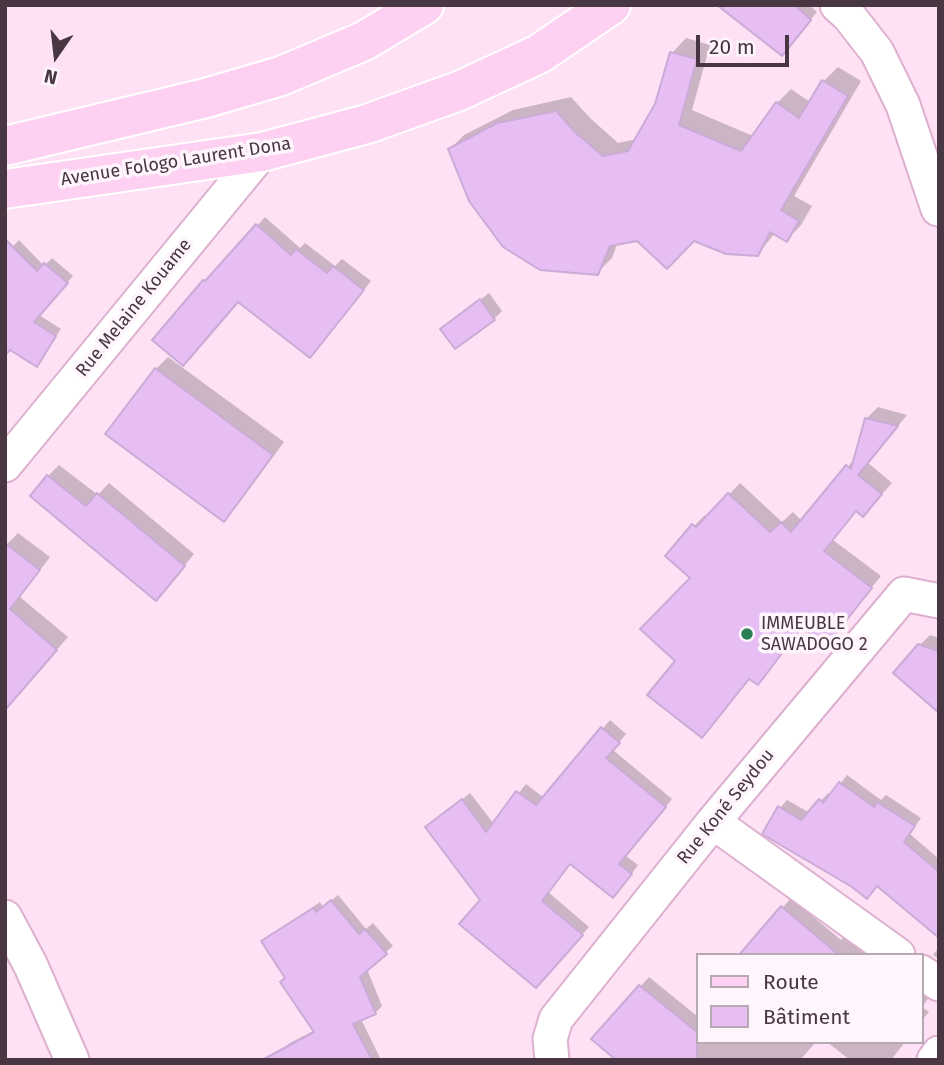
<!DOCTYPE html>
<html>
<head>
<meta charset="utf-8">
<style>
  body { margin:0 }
  #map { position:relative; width:944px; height:1065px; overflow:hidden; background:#fee1f5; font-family:"Fira Sans",sans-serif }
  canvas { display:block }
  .frame { position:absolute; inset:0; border:7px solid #483643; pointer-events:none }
  .legend { position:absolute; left:696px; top:953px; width:228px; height:91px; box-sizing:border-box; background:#fff5fc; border:2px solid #b6a9b2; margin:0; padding:9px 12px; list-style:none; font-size:21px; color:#483643 }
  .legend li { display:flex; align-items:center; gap:14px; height:35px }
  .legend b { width:35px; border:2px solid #b6a9b2 }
  .north { position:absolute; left:21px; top:21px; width:70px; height:70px; -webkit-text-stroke:5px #fff5fc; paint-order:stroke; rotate:194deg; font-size:19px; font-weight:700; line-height:28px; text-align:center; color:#483643 }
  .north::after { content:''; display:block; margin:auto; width:24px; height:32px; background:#483643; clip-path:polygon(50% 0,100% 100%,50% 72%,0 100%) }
  .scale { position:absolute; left:696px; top:35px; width:93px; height:32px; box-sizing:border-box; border:4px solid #483643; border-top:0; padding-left:9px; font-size:21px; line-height:24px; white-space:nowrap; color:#483643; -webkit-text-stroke:5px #fff5fc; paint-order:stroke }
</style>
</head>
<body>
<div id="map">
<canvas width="944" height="1065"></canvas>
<div class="frame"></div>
<ul class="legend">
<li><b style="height:9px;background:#fed1f2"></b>Route</li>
<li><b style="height:19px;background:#e6bef4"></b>Bâtiment</li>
</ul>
<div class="north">N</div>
<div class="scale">20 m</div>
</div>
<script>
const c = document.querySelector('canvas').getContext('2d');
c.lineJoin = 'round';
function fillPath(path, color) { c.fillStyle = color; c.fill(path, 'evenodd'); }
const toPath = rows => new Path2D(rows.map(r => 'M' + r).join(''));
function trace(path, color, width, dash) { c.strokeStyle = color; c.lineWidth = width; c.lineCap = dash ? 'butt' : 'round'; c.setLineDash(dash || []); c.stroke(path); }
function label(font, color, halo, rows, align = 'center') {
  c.font = font + ' "Fira Sans",sans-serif'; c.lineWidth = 7; c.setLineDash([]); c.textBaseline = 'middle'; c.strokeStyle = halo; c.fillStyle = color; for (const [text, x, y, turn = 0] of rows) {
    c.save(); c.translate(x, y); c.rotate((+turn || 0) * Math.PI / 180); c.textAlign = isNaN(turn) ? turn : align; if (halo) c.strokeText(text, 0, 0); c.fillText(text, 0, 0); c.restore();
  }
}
const shadow = toPath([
  [722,5,809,5,817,12,789,46],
  [686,38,710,45,692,110,753,136,777,103,791,89,810,102,824,81,838,67,861,81,794,196,812,206,801,225,787,240,775,233,758,254,695,239,637,239,618,242,612,258,597,273,450,149,464,135,513,110,571,97,590,118,618,143,637,139,657,104,672,53],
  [265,217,300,248,305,243,335,266,342,259,371,281,318,347,204,281,212,273,213,274],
  [19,240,44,266,52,258,73,276,39,315,61,329,36,364,5,254],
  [489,293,502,311,494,319,442,329],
  [168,357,284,442,236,507,223,519,156,369],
  [878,407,907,415,868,463,892,483,863,515,857,510,833,540,881,576,826,644,803,626,768,672,758,683,750,677,702,736,677,661,692,578,694,526,705,515,708,517,740,483,782,522,793,512,802,521,856,457,867,418],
  [59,465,98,495,109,483,194,554,167,587,48,476],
  [18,533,50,557,20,597,68,637,18,694,5,704,5,546],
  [930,635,939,638,939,710,920,645],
  [610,720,626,734,613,750,672,799,626,856,638,865,621,888,571,862,548,892,589,927,543,978,427,827,470,793,494,824,526,784,544,798],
  [847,775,881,800,886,795,921,818,910,834,939,859,939,936,878,885,867,897,780,808,787,800,810,813,828,793,831,796],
  [338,895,366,929,373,923,393,946,367,969,382,1006,375,1013,361,1019,381,1060,288,1060,283,1050,290,1043,315,1030,287,978,263,942,320,902,323,907],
  [791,898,841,940,846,934,869,955,742,955],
  [939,947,939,959,933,955],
  [649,977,697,1016,697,1042,816,1042,800,1060,619,1060,593,1039],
  [921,980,935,989,922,1007,929,1012,921,1021],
  [827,1042,905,1042,891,1060,850,1060]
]);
const building = toPath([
  [717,5,795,5,811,20,782,56,717,5],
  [670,52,697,59,679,125,741,151,776,102,799,118,822,80,848,96,781,210,799,221,787,242,770,232,758,256,726,254,694,241,667,269,637,241,610,246,598,275,540,270,503,247,469,201,448,149,497,123,556,111,576,133,603,156,628,151,655,104,670,52],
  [256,224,291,255,296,249,327,273,333,266,364,290,310,358,238,302,183,366,152,340,203,280,205,281,256,224],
  [5,239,37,271,44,263,68,283,34,322,56,336,37,367,10,350,5,355,5,239],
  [480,299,495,320,455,349,440,329,480,299],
  [155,368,273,455,224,522,105,434,155,368],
  [865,418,898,426,858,475,882,494,863,517,856,511,824,551,872,588,826,646,802,627,758,685,749,679,702,738,647,695,675,661,640,629,690,578,665,556,692,524,696,527,728,493,770,532,781,522,791,532,846,465,851,469,865,418],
  [47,475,86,506,97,493,185,566,156,601,30,496,47,475],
  [5,543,40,570,10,609,57,650,5,710,5,543],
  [918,644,939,651,939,713,893,673,918,644],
  [601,727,620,743,606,758,666,807,619,864,632,874,613,898,570,864,542,901,583,935,536,988,459,924,480,900,425,827,462,799,486,832,516,791,536,805,601,727],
  [839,782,874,807,877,802,915,826,904,842,939,872,939,938,877,886,867,899,852,887,762,834,778,806,801,820,819,799,823,803,839,782],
  [331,900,359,934,365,929,387,954,360,977,376,1014,353,1024,372,1060,262,1060,314,1032,280,982,285,978,261,941,313,908,316,912,331,900],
  [781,906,839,955,739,955,781,906],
  [639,985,697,1032,697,1060,616,1060,591,1039,639,985]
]);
const minor = toPath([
  [837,5,849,16,877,52,903,105,938,209],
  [5,465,262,152],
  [713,822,898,955],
  [5,917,31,966,72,1060],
  [921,972,939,984],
  [552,1060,550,1039,556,1019,713,822,904,594,939,601],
  [934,1060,939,1053]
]);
const major = toPath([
  [5,146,206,98,281,76,364,41,424,5],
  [5,189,262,152,367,124,459,91,539,54,611,5]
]);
const markers = [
  [747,634,7,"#2a8054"]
];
const streetNames = [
  ["Avenue Fologo Laurent Dona",176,162,-9],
  ["Rue Melaine Kouame",134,308,-51],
  ["Rue Koné Seydou",726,807,-51]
];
const poiNames = [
  ["IMMEUBLE",761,624],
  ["SAWADOGO 2",761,645]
];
fillPath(shadow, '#0003');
fillPath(building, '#e6bef4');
trace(building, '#caabd5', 2);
trace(minor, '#deb0d0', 37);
trace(major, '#fff', 42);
trace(minor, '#fff', 33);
trace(major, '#fed1f2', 38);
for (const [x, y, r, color] of markers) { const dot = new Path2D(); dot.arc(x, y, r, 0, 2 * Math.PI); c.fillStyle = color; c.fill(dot); trace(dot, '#fff5fc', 2.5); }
label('18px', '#483643', '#fff5fc', streetNames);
label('18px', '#483643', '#fff5fc', poiNames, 'left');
</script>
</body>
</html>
